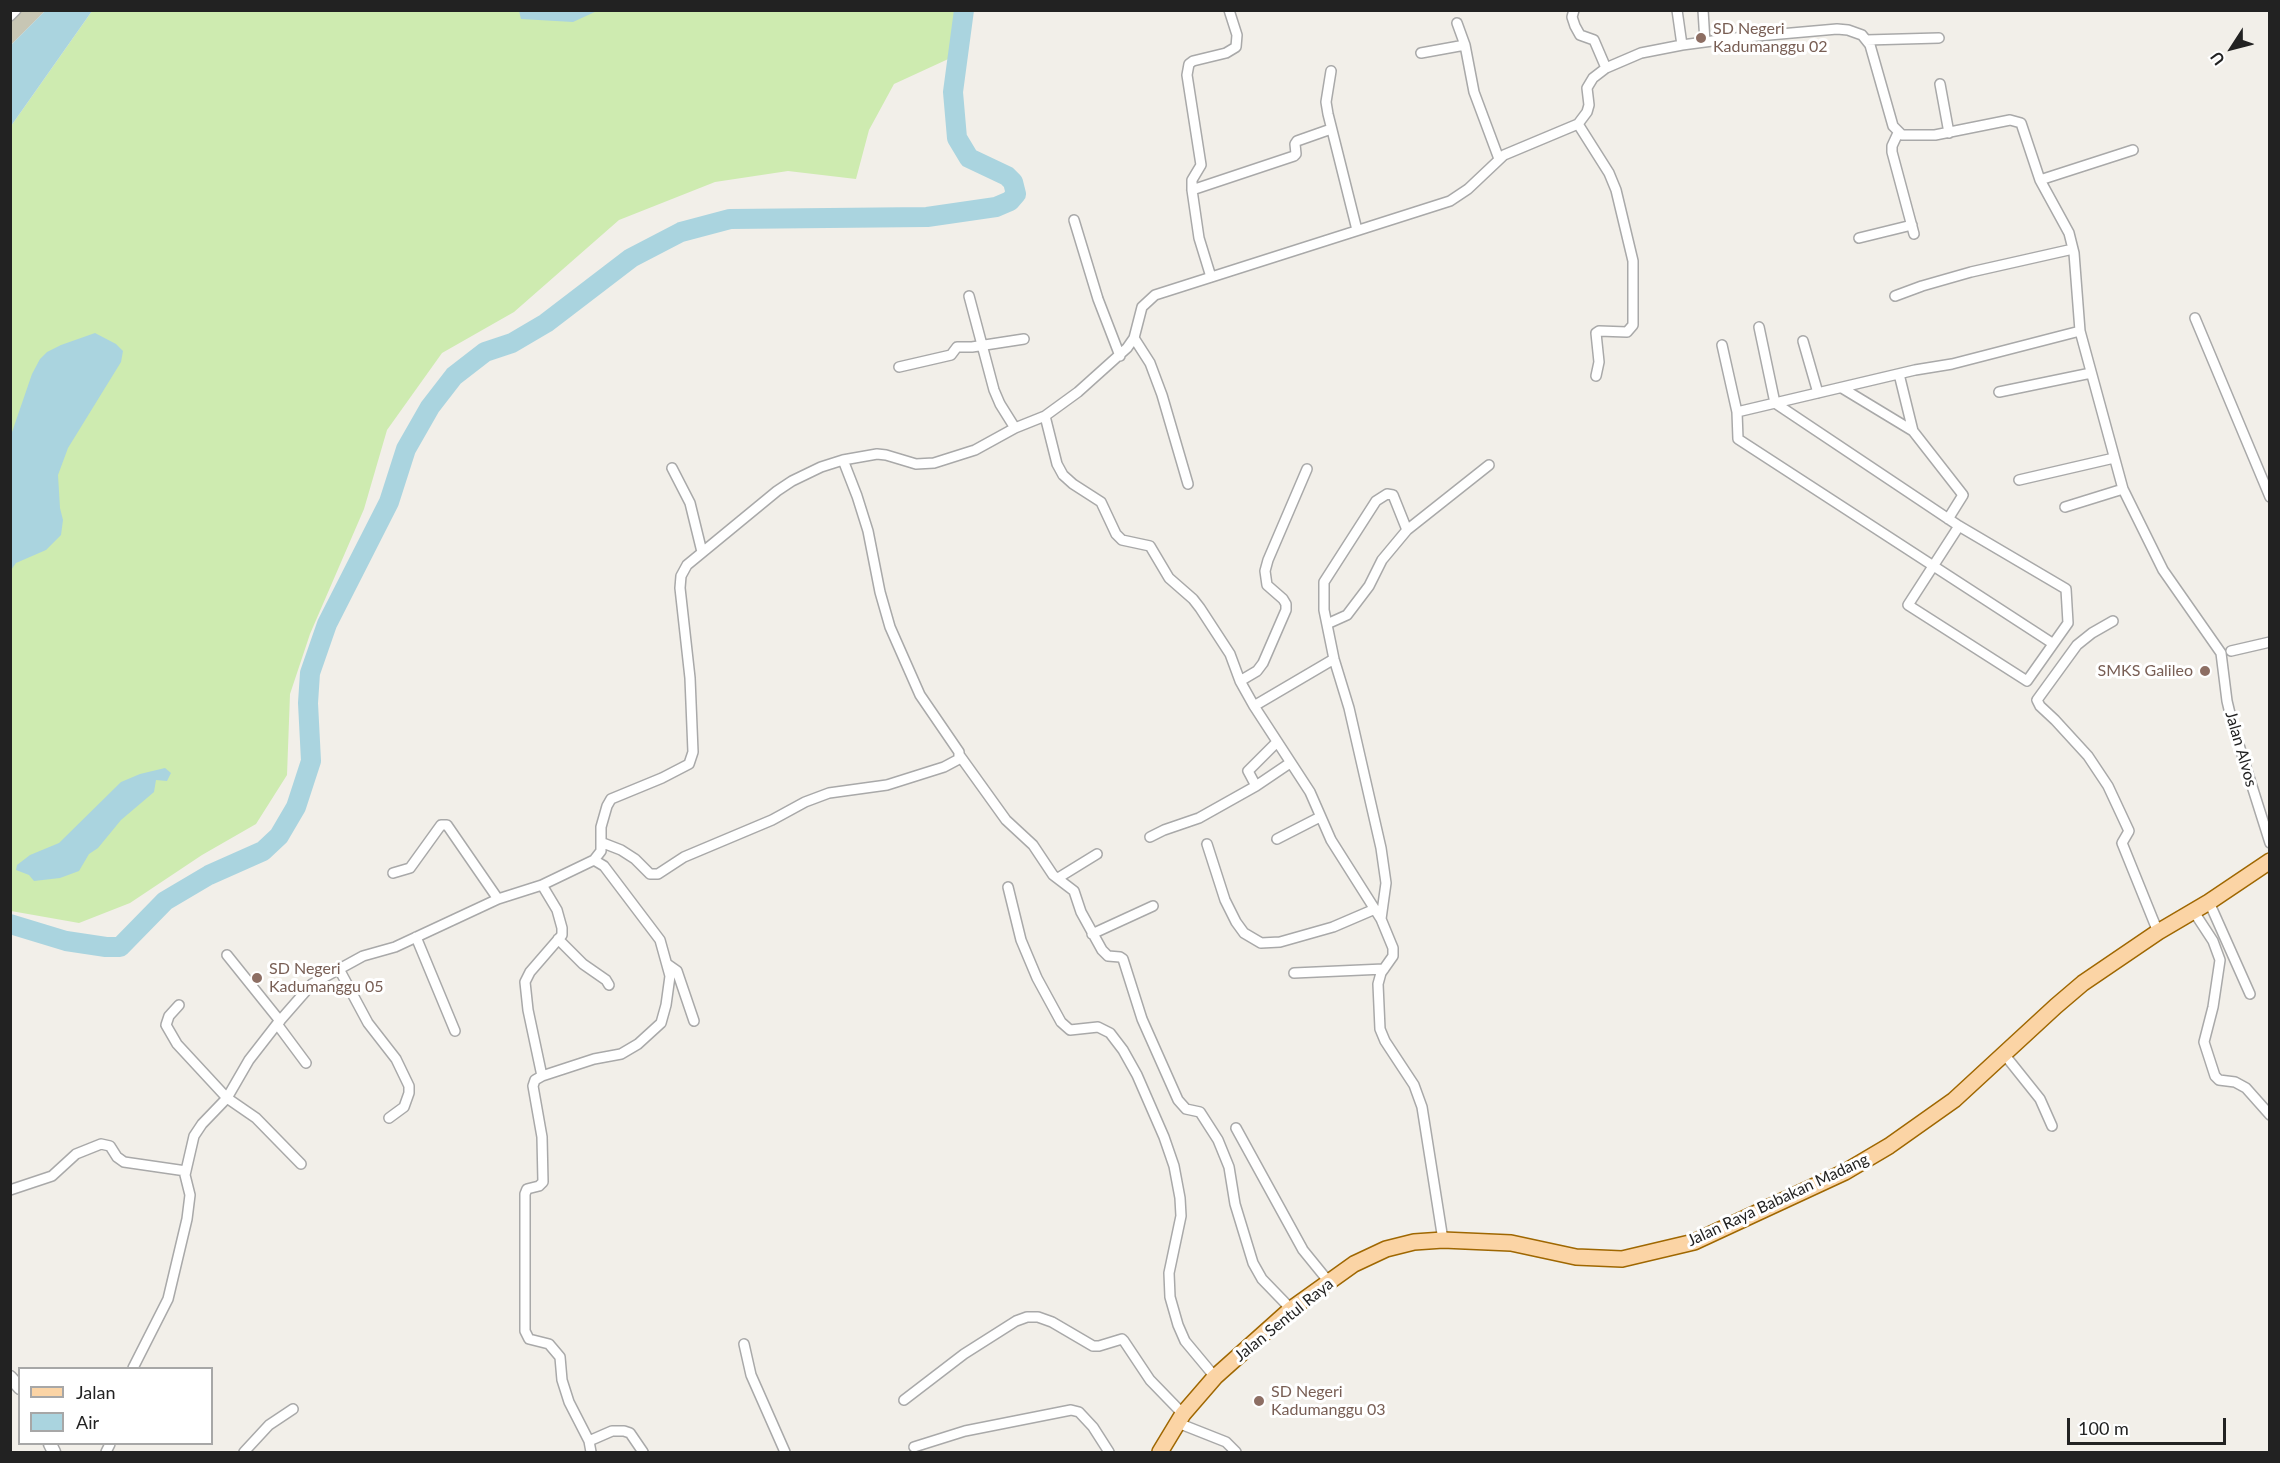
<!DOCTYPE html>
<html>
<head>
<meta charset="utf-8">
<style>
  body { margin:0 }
  #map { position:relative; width:2280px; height:1463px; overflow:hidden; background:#f2efe9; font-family:Lato,sans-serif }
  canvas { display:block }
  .frame { position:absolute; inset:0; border:12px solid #222; pointer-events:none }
  .legend { position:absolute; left:18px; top:1367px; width:195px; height:78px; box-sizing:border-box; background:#fff; border:2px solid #a7a7a7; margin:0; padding:8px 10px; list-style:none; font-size:18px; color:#222 }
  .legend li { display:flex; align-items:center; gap:12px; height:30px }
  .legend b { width:30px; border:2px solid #a7a7a7 }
  .north { position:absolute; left:2202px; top:18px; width:60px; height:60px; -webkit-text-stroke:4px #fff; paint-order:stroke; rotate:234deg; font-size:16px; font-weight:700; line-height:24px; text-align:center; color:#222 }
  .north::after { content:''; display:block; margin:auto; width:21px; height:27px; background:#222; clip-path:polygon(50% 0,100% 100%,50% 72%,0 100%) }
  .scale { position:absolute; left:2067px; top:1418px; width:159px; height:27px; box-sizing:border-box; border:3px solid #222; border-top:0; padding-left:8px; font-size:18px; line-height:21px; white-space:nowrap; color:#222; -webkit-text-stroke:4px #fff; paint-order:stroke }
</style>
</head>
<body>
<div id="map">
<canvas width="2280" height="1463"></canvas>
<div class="frame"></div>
<ul class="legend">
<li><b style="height:8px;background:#fbd4a5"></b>Jalan</li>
<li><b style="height:16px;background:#aad4df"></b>Air</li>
</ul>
<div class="north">U</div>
<div class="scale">100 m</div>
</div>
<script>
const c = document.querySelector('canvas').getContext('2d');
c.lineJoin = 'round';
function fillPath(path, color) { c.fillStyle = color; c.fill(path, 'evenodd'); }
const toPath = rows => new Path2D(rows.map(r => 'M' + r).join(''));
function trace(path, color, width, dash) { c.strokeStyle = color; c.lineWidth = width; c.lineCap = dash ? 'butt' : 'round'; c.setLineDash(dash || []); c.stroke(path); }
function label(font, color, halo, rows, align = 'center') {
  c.font = font + ' Lato,sans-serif'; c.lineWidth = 6; c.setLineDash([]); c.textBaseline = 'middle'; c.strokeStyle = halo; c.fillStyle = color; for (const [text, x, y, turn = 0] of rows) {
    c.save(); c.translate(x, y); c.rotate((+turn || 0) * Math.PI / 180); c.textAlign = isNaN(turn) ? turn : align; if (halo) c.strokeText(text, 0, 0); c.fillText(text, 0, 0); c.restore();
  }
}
const construction = toPath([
  [11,11,45,11,11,45]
]);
const grass = toPath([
  [92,11,964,11,957,55,894,84,869,130,856,179,788,171,715,182,619,220,514,312,442,353,387,430,364,509,310,634,290,694,287,775,256,824,202,855,130,903,79,923,11,911,11,126]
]);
const water = toPath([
  [45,11,92,11,11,126,11,45],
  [519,11,519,10,597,11,573,22,521,19],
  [95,333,116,344,123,351,121,362,68,448,58,475,60,508,63,520,61,535,46,550,16,563,11,570,11,435,32,374,40,359,47,352,61,345],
  [165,768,171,773,167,781,156,780,154,792,121,820,98,848,89,854,79,871,60,878,34,881,29,875,16,870,17,865,30,855,59,843,121,782,140,774]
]);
const river = toPath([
  [10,924,66,941,106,947,120,947,165,901,209,875,263,851,279,836,296,807,311,761,308,703,310,673,327,624,389,502,406,449,430,407,454,376,485,352,512,343,546,323,631,258,681,232,730,219,927,217,996,207,1010,201,1016,194,1013,182,1007,176,969,158,957,138,953,92,964,10]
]);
const minor = toPath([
  [1574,10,1572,17,1575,26,1580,35,1594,40,1606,68],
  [1677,10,1682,45],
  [1703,10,1705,42],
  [10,16,16,10],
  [1457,23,1465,45,1474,92,1499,159],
  [1866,40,1939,38],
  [1421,53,1465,45],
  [1331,71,1326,102,1328,114,1357,230],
  [1940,84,1949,133],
  [1578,124,1609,173,1616,190,1633,261,1633,325,1627,332,1599,331,1596,333,1599,362,1596,376],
  [1898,133,1892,146,1892,152,1914,234],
  [2040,180,2133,150],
  [1192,190,1294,156,1296,154,1295,144,1297,141,1331,129],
  [1074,220,1098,299,1120,356],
  [1859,238,1912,225],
  [1211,277,1199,238,1192,190,1192,180,1201,165,1187,75,1189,64,1193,61,1226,53,1236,47,1237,35,1229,10],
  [969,296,994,390,1000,404,1015,428],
  [1895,296,1922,286,1971,272,2073,249],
  [2195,318,2270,497],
  [1759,327,1775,403,1959,526,2066,589,2068,623,2027,681,1908,605,1959,526],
  [1134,338,1150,363,1162,395,1188,484],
  [1803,341,1818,393],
  [1722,345,1737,412,1738,439,2052,643],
  [899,367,951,355,957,347,972,347,1024,339],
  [1899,374,1913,431,1963,495,1948,519],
  [1842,388,1913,431],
  [1999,392,2091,373],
  [1737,412,1915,370,1952,364,2080,331],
  [1045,416,1057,464,1063,475,1073,484,1101,502,1116,534,1122,540,1150,546,1169,578,1193,599,1200,608,1230,654,1240,681,1254,706,1310,792,1331,840,1381,919,1393,948,1393,956,1381,973,1378,984,1380,1029,1385,1041,1414,1085,1422,1107,1443,1240],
  [672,468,690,503,702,552],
  [2019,480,2114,458],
  [2065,507,2123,489],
  [2113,621,2092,633,2077,645,2037,700,2040,706,2055,720,2088,756,2108,786,2129,831,2122,843,2158,932],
  [1327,624,1347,615,1369,586,1382,560,1407,530],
  [2231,651,2270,642],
  [1240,681,1257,671,1263,663,1286,610,1286,604,1283,599,1267,585,1265,571,1268,560,1307,469],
  [1254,706,1334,659],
  [960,756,1006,820,1033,845,1053,875,1074,891,1081,912,1102,950,1108,956,1120,957,1123,959,1142,1019,1178,1100,1186,1109,1200,1112,1218,1140,1229,1167,1235,1204,1253,1263,1262,1279,1291,1309],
  [1256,786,1248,771,1276,743],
  [1150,837,1164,830,1199,818,1256,786,1290,763],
  [1277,839,1320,817],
  [603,843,621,850,635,859,650,874,658,874,684,857,772,820,805,802,829,793,887,785,944,767,959,759,959,752,920,695,890,627,880,592,868,531,857,496,843,460],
  [1207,844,1225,900,1236,922,1244,933,1261,943,1280,942,1333,927,1375,909],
  [393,873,410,868,441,825,447,825,498,899],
  [1058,878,1097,854],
  [542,885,557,910,562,928,562,935,530,972,525,982,528,1010,542,1076,594,1059,621,1054,638,1044,661,1023,666,1005,670,976,660,940,604,866,594,860],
  [1008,887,1021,940,1037,978,1061,1022,1070,1030,1098,1027,1110,1033,1123,1050,1137,1075,1164,1137,1174,1166,1180,1198,1181,1216,1169,1273,1170,1297,1178,1325,1185,1341,1215,1377],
  [2209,902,2250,994],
  [2194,912,2213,941,2220,960,2213,1007,2204,1042,2215,1076,2219,1080,2235,1082,2246,1088,2270,1115],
  [1381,919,1386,883,1381,848,1349,708,1334,659,1324,610,1324,582,1376,501,1387,494,1393,495,1407,530,1489,465],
  [1092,934,1153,906],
  [416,937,455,1031],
  [558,939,583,964,606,980,609,985],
  [227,955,280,1021],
  [667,964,677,971,694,1021],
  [339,969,368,1023,396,1059,409,1086,409,1093,404,1107,389,1118],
  [1294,973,1384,969],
  [179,1005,169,1016,166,1025,177,1044,227,1098,256,1118,301,1164],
  [277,1024,306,1063],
  [2004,1054,2040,1099,2052,1126],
  [542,1076,535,1080,533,1086,542,1137,543,1182,539,1186,527,1189,525,1194,525,1331,529,1339,549,1344,560,1357,562,1380,569,1402,589,1441,591,1452],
  [1236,1128,1303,1250,1329,1282],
  [10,1190,52,1176,76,1154,101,1144,110,1146,117,1157,124,1162,186,1171],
  [744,1344,751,1375,785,1452],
  [133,1368,168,1299,187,1219,190,1195,185,1175,194,1136,202,1124,227,1098,249,1060,277,1024,312,984,363,956,395,947,498,899,542,885,594,860,601,851,601,827,607,806,611,799,662,778,689,764,693,752,690,678,680,588,681,576,687,565,777,491,792,481,821,467,843,460,877,454,886,455,916,464,934,463,975,450,1015,428,1045,416,1078,392,1127,348,1134,338,1142,307,1155,295,1450,201,1468,189,1504,155,1578,124,1587,112,1589,105,1587,88,1593,78,1606,68,1641,53,1682,45,1735,38,1837,29,1848,30,1862,35,1870,45,1893,126,1902,135,1935,135,2010,120,2021,123,2040,180,2069,233,2074,253,2080,331,2123,489,2163,570,2221,653,2227,701,2233,726,2270,843],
  [904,1400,964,1354,1016,1321,1027,1317,1038,1317,1052,1322,1093,1346,1099,1346,1122,1339,1124,1341,1150,1380,1183,1414],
  [1178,1423,1226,1442,1236,1452],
  [589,1441,612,1431,624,1431,630,1433,643,1452],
  [914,1447,965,1431,1071,1410,1079,1412,1093,1427,1109,1452],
  [106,1452,110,1444],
  [244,1452,269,1425,293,1409]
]);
const tertiary = toPath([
  [10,1377,20,1388],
  [50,1444,54,1452]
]);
const primary = toPath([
  [1160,1452,1183,1414,1215,1377,1291,1309,1354,1264,1386,1249,1414,1242,1443,1240,1511,1243,1576,1257,1622,1259,1694,1242,1845,1172,1889,1146,1954,1100,2056,1006,2083,983,2158,932,2209,902,2270,861]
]);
const markers = [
  [1701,38,6,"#8d6e63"],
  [2205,671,6,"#8d6e63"],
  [257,978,6,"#8d6e63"],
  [1259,1401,6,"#8d6e63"]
];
const educationNames = [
  ["SD Negeri",1713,29],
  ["Kadumanggu 02",1713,47],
  ["SMKS Galileo",2193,671,"right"],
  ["SD Negeri",269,969],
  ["Kadumanggu 05",269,987],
  ["SD Negeri",1271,1392],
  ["Kadumanggu 03",1271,1410]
];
const streetNames = [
  ["Jalan Alvos",2241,749,74],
  ["Jalan Raya Babakan Madang",1778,1200,-25],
  ["Jalan Sentul Raya",1284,1320,-39]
];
fillPath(construction, '#c7c6b4');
fillPath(grass, '#ceebb0');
fillPath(water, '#aad4df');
trace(river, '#aad4df', 20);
trace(minor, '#a9a9a9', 12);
trace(tertiary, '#a9a9a9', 15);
trace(primary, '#9f6701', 18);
trace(minor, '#fff', 9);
trace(tertiary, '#fff', 12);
trace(primary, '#fbd4a5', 15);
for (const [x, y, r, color] of markers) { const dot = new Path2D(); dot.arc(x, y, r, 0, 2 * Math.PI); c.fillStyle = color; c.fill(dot); trace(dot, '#fff', 2); }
label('16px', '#785e54', '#fff', educationNames, 'left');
label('16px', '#222', '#fff', streetNames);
</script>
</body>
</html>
